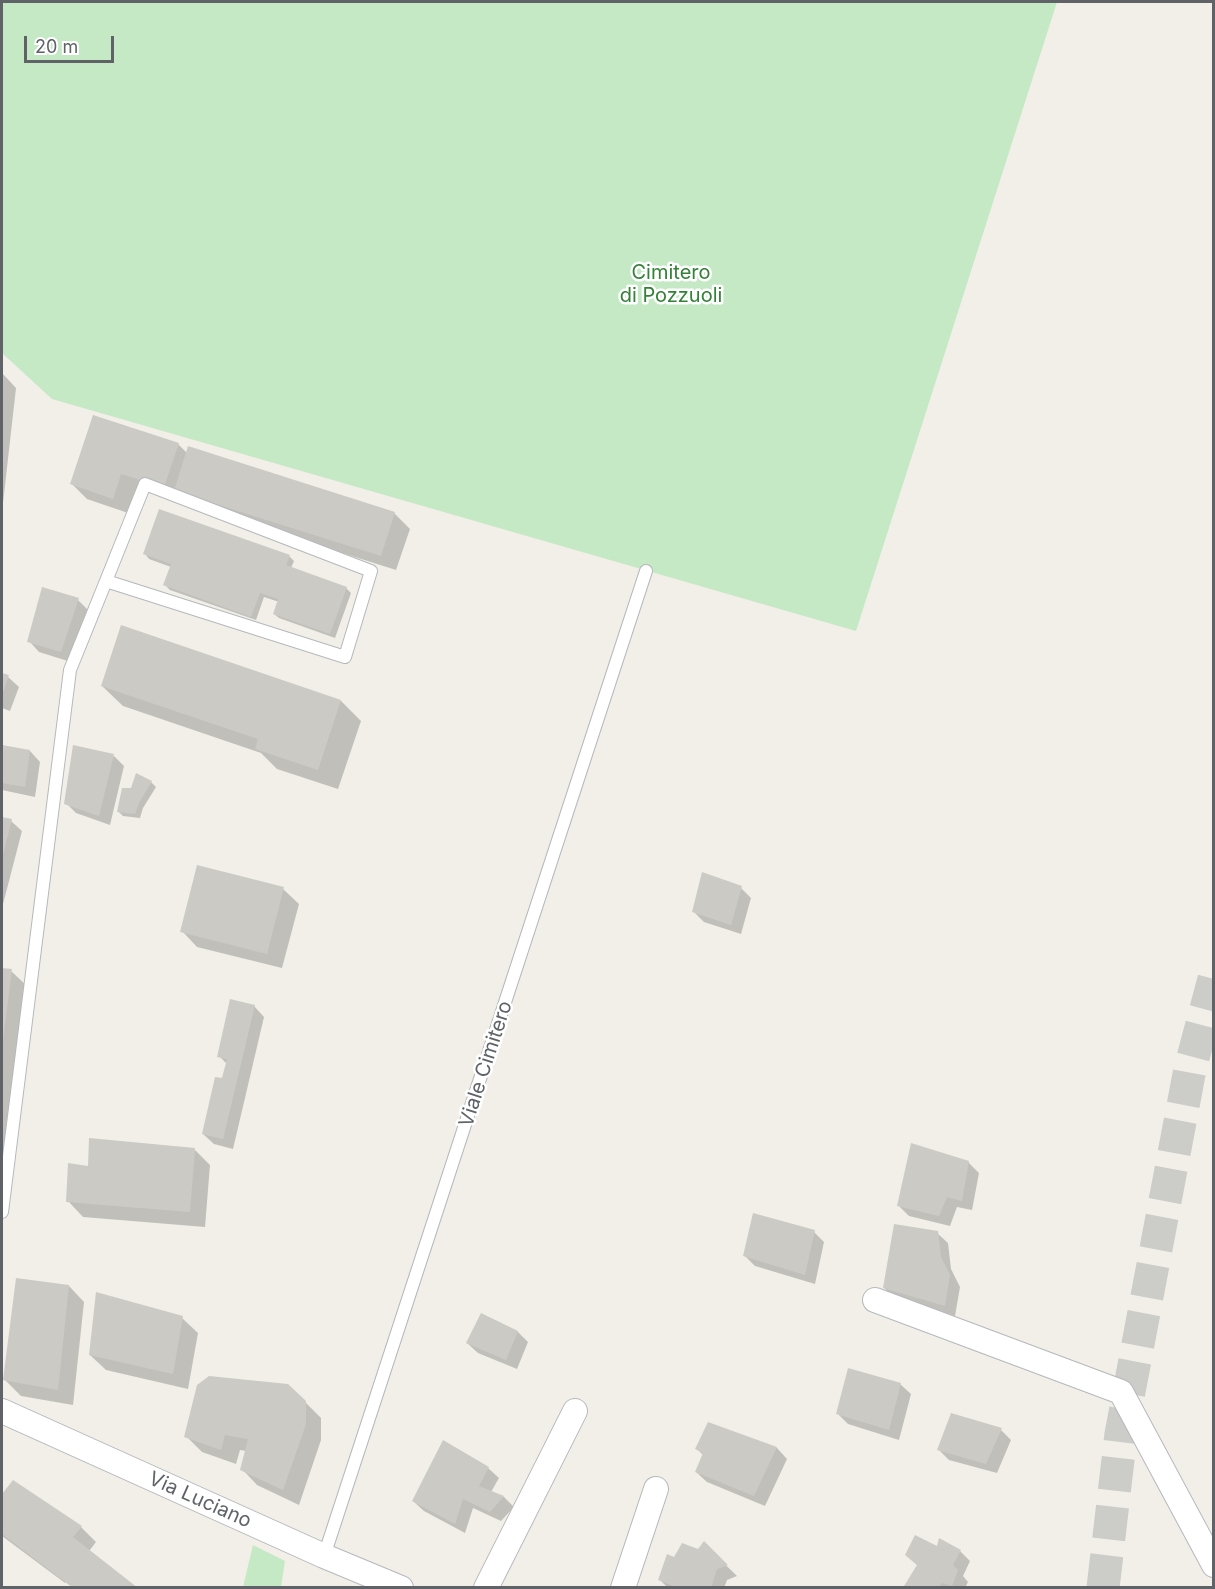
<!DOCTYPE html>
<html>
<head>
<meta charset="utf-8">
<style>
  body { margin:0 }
  #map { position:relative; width:1215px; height:1589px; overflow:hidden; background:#f1efe8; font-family:Inter,sans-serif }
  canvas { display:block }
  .frame { position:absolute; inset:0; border:3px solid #5f6368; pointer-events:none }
  .scale { position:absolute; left:24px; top:36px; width:90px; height:27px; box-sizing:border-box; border:3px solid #5f6368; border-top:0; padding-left:8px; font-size:18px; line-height:21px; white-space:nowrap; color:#5f6368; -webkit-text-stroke:4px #fff; paint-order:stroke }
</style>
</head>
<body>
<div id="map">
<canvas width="1215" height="1589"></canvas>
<div class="frame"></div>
<div class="scale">20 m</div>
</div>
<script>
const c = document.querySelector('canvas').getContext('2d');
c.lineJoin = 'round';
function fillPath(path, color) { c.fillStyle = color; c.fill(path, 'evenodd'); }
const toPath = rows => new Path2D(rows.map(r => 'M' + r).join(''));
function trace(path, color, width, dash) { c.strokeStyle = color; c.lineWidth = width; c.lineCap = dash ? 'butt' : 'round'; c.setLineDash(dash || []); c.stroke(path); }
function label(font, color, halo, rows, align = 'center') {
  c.font = font + ' Inter,sans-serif'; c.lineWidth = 5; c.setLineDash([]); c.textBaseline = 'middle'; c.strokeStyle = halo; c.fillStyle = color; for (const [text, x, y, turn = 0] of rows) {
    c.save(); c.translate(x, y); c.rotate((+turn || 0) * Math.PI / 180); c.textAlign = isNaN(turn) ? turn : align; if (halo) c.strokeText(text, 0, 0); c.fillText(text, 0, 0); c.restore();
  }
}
const green = toPath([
  [2,2,1057,2,856,631,52,399,2,353],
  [253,1545,285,1561,281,1587,243,1587]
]);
const shadow = toPath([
  [2,373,16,388,2,512],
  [178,444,187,453,394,513,410,529,396,570,137,488,128,513,87,499,72,484],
  [145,554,289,556,294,561,291,568,346,588,351,593,335,638,279,618,274,614,279,602,264,597,256,620,170,590,165,585,171,567,149,559],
  [78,600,88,610,71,662,39,652,29,641],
  [2,674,8,677,19,687,10,711,2,708],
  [102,686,341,701,361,721,338,789,277,769,261,753,123,706],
  [2,746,30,751,40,762,35,797,2,790],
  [114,756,124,766,110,825,76,813,66,803],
  [151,782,156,787,143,808,140,818,123,816,118,811,133,790],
  [2,818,11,821,22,831,2,908],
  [741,888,751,898,741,934,704,922,694,912],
  [283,889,299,904,282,968,197,947,182,931],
  [2,970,11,971,27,986,6,1152,2,1152],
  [254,1006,264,1017,233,1149,214,1144,203,1134,227,1064,219,1056],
  [195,1150,210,1165,205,1227,83,1217,68,1201,89,1168],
  [968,1162,979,1173,972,1210,957,1207,950,1226,909,1216,899,1206],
  [814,1232,824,1242,815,1284,755,1266,744,1255],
  [937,1233,948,1243,951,1269,960,1287,955,1316,895,1298,884,1288],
  [69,1286,84,1302,73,1405,21,1396,5,1380],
  [182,1318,198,1333,188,1389,106,1370,90,1355],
  [518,1332,528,1342,517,1369,478,1353,467,1343],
  [900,1384,911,1394,899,1440,848,1424,838,1414],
  [305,1402,321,1418,321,1440,299,1505,257,1485,242,1469,246,1451,240,1450,236,1464,202,1452,186,1436],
  [709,1424,777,1448,787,1459,765,1506,707,1482,696,1472,703,1455,697,1449],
  [1001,1430,1011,1440,997,1473,949,1460,939,1450],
  [488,1468,499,1478,491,1492,504,1497,514,1507,501,1521,473,1508,465,1533,424,1511,413,1501],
  [13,1482,81,1527,96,1542,65,1583,2,1536,2,1497],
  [704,1544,737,1576,727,1580,724,1588,668,1588,660,1580,675,1559,699,1551],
  [938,1549,960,1551,970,1561,963,1576,968,1582,965,1588,908,1588,906,1586,918,1566,907,1555]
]);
const building = toPath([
  [93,415,179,443,164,487,121,474,113,499,70,484],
  [188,446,395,512,381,556,174,491],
  [159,509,290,555,286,565,347,587,330,634,273,614,278,599,260,593,251,617,163,585,171,564,143,554],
  [42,587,79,598,61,652,27,642],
  [121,625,341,700,318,770,255,749,258,739,101,686],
  [2,673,9,675,2,695],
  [2,745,30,750,25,787,2,783],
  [73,745,114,754,99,816,64,804],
  [136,773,152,781,139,803,135,814,117,812,122,788,131,788],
  [2,817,12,819,2,858],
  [197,865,284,887,267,954,180,932],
  [702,872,742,886,731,925,692,912],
  [2,968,12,969,3,1040,2,1040],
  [230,999,255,1005,223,1139,202,1134,215,1077,222,1078,227,1059,217,1057],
  [89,1138,195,1148,190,1212,66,1202,68,1163,88,1166],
  [911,1143,969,1161,962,1201,947,1197,939,1216,897,1206],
  [753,1213,815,1230,805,1275,743,1256],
  [894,1224,938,1231,941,1257,950,1275,945,1306,883,1288],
  [16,1278,69,1285,58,1390,3,1380],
  [96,1292,183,1316,173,1374,89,1355],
  [481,1313,518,1331,506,1360,466,1343],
  [848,1368,901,1383,889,1430,836,1414],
  [209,1376,288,1384,306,1401,306,1424,283,1490,240,1470,248,1439,225,1435,221,1450,184,1437,197,1385],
  [951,1413,1002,1428,986,1464,937,1450],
  [708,1422,777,1447,754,1496,695,1472,703,1453,695,1449],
  [443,1440,489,1467,479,1486,504,1496,490,1512,463,1499,455,1524,412,1501],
  [13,1480,82,1526,73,1537,138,1588,73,1588,2,1534,2,1494],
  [915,1535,937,1546,939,1538,961,1550,953,1565,958,1570,952,1586,942,1583,938,1588,904,1586,917,1565,905,1555],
  [704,1541,728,1565,717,1569,711,1588,678,1588,658,1580,667,1554,674,1557,682,1543,698,1549]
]);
const secondaryTunnel = toPath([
  [1103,1588,1121,1434,1190,1069,1214,979]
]);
const lane = toPath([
  [2,1212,70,670,106,581,145,484,371,571,345,657,106,581],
  [324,1556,646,571]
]);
const street = toPath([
  [875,1300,1121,1392,1214,1565],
  [2,1411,324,1556,401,1588],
  [486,1588,575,1411],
  [623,1588,656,1489]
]);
const parkNames = [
  ["Cimitero",671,273],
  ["di Pozzuoli",671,296]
];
const streetNames = [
  ["Viale Cimitero",486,1064,-72],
  ["Via Luciano",200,1500,24]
];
fillPath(green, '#c5e8c5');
fillPath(shadow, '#0003');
fillPath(building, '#cccac5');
trace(secondaryTunnel, '#ccccc8', 33, [33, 16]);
trace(lane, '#b5b8bc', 14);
trace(street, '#b5b8bc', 26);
trace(lane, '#fff', 12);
trace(street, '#fff', 24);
label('20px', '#348238', '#fff', parkNames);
label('20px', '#5f6368', '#fff', streetNames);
</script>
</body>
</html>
